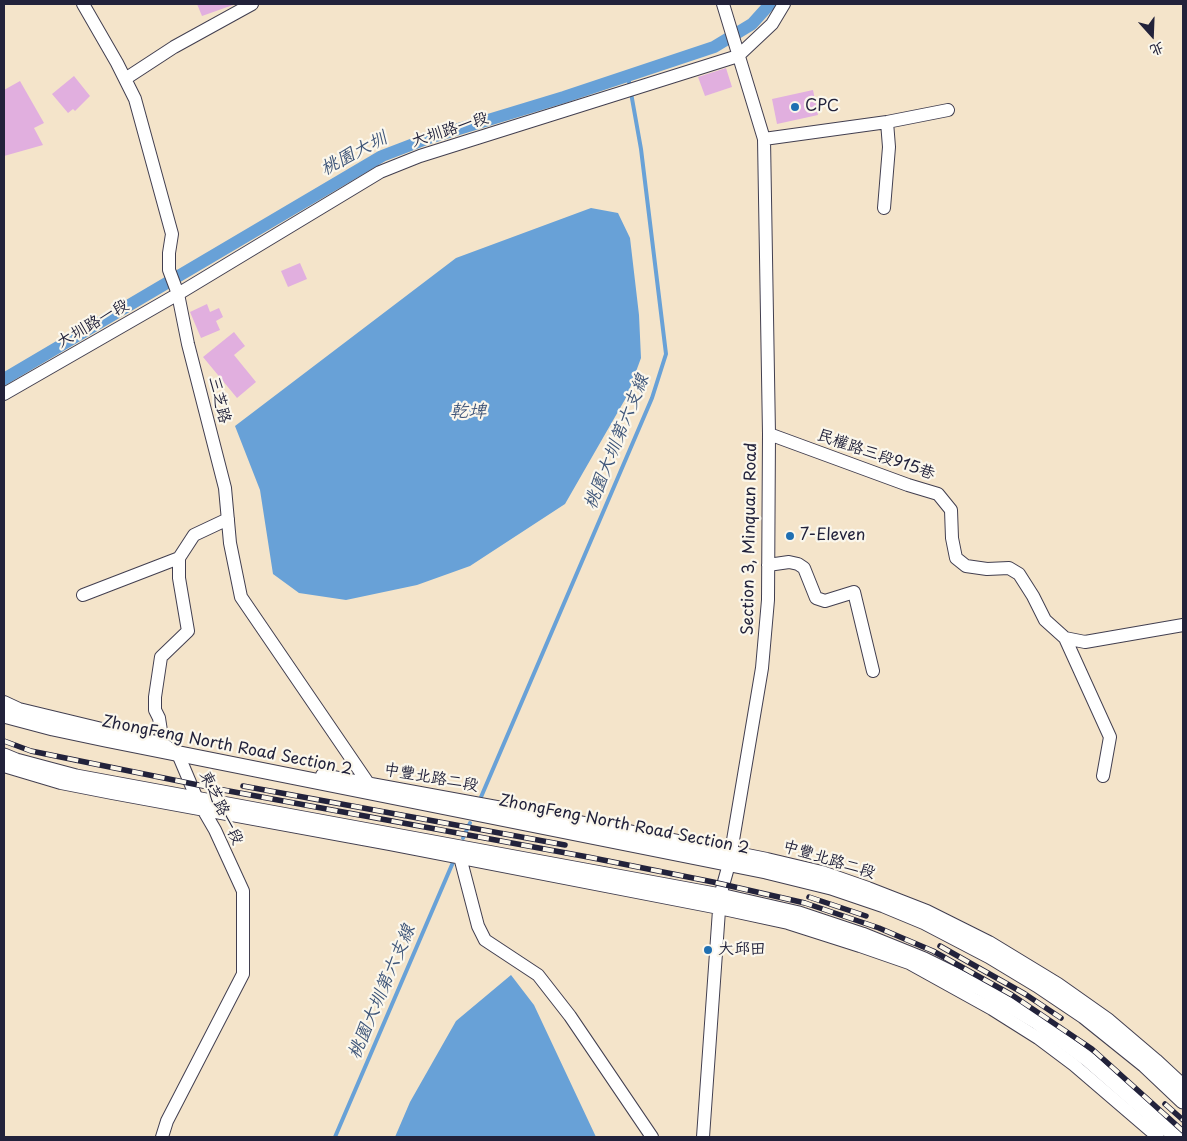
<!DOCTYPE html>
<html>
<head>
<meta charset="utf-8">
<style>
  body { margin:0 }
  #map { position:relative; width:1187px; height:1141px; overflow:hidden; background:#f4e4ca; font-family:"Playpen Sans","LXGW WenKai TC",sans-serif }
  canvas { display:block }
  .frame { position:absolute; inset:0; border:5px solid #22223b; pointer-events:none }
  .north { position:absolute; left:1127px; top:10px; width:50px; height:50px; -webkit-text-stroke:4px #fbf7ec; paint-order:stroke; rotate:160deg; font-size:14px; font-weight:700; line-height:20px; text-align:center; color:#22223b }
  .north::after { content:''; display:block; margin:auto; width:18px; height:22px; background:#22223b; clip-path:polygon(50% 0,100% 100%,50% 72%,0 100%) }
</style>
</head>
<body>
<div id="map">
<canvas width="1187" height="1141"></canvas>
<div class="frame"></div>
<div class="north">北</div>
</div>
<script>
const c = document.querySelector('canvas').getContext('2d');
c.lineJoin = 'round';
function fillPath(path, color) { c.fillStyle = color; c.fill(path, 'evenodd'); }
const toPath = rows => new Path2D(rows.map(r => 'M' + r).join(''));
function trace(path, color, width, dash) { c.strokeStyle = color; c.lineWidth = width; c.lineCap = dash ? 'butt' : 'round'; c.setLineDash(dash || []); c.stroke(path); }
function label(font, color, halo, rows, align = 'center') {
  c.font = font + ' "Playpen Sans","LXGW WenKai TC",sans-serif'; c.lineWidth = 4.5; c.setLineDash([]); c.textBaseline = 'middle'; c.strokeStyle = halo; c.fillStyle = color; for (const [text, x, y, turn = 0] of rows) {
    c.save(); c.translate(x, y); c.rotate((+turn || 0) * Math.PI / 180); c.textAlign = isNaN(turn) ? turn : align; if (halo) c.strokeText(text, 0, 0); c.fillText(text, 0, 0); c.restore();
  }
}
const water = toPath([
  [591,208,618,213,630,238,639,315,641,358,627,396,565,504,470,566,417,585,346,600,299,593,273,574,260,490,235,426,456,258],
  [511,975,534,1005,596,1137,395,1137,410,1102,456,1021]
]);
const stream = toPath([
  [481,797,652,398,666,354,641,149,628,76],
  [463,838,470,823],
  [335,1137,454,860]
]);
const canal = toPath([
  [4,379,382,156,429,138,564,97,714,47,752,24,770,4]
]);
const building = toPath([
  [197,4,233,4,233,5,202,16],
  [726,68,732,87,705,96,698,77],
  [74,76,90,96,75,111,73,109,68,113,52,94],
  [20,81,44,123,34,128,43,145,4,156,4,90],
  [813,90,818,115,777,124,772,99],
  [300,263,307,279,288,287,281,271],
  [207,304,210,312,219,308,223,317,216,321,220,330,201,338,190,312],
  [234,332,245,346,234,355,256,382,237,398,203,357]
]);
const minor = toPath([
  [83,4,117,63,135,99,172,234,169,253,169,270,178,294,188,344,225,488,230,543,241,597,368,783],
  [125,79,174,47,252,4],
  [764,139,887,122,948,110],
  [884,208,889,147,887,122],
  [4,394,178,294,380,172,420,156,738,56,772,24,784,4],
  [769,434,908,485,938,494,951,510,952,538,956,558,966,566,987,569,1009,568,1019,574,1033,596,1045,620,1065,638,1085,642,1183,625],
  [768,565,789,562,798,564,804,568,816,598,825,601,854,592,873,671],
  [83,595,179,558],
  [1065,638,1110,737,1103,776],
  [4,702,19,709,156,742],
  [4,766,61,783,112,793,390,844,719,908,788,923,860,946,909,963,992,1009,1038,1038,1074,1065,1158,1137],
  [322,775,633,832,767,859,822,872,868,888,927,911,989,942,1058,984,1109,1020,1156,1060,1183,1085],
  [460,857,478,926,485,940,538,975,570,1016,652,1137],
  [162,1137,167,1121,243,974,243,891,215,830,197,799,178,754,163,744,159,718,155,710,155,697,161,657,188,631,179,578,179,558,194,535,228,519],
  [703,1137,720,896,729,864,762,668,768,600,769,434,764,139,723,4]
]);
const major = toPath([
  [4,715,53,728,105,739,766,871,831,887,884,905,925,922,990,956,1038,985,1084,1016,1145,1065,1183,1101],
  [4,756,16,761,76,777,720,896,799,914,862,935,924,960,981,988,1036,1021,1089,1060,1177,1137]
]);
const rail = toPath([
  [4,741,31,751,218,789,588,857,713,882,805,903,879,928,933,951,1012,995,1092,1049,1183,1131],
  [243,786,565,845],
  [809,897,866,916],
  [940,946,1025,994,1061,1018],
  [1165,1104,1183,1120]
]);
const markers = [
  [795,107,5,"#1f6fb2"],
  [790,536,5,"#1f6fb2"],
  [708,950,5,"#1f6fb2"]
];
const poiNames = [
  ["CPC",805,107],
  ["7-Eleven",800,536],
  ["大邱田",718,950]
];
const streetNames = [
  ["大圳路一段",450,130,-18],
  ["大圳路一段",93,324,-30],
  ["三芝路",219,400,76],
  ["民權路三段915巷",876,455,19],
  ["Section 3, Minquan Road",750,539,-89],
  ["ZhongFeng North Road Section 2",227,746,11],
  ["中豐北路二段",431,778,10],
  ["東芝路一段",221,808,64],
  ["ZhongFeng North Road Section 2",624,825,11],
  ["中豐北路二段",829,860,17]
];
const waterNames = [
  ["桃園大圳",354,154,-28],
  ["乾埤",468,412],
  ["桃園大圳第六支線",617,442,-68],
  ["桃園大圳第六支線",382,992,-67]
];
fillPath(water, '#68a1d7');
trace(stream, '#68a1d7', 4);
trace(canal, '#68a1d7', 12);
fillPath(building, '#e1afdf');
trace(minor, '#423f50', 14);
trace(major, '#423f50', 17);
trace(minor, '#fff', 12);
trace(major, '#fff', 15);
trace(rail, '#22223b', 5.5);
trace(rail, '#fbf7ec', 4, [11]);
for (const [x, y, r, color] of markers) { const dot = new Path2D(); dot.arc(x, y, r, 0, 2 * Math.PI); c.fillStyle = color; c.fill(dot); trace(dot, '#fbf7ec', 2); }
label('16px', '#22223b', '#fbf7ec', poiNames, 'left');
label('16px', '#22223b', '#fbf7ec', streetNames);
label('italic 18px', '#3e5579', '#fbf7ec', waterNames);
</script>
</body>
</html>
